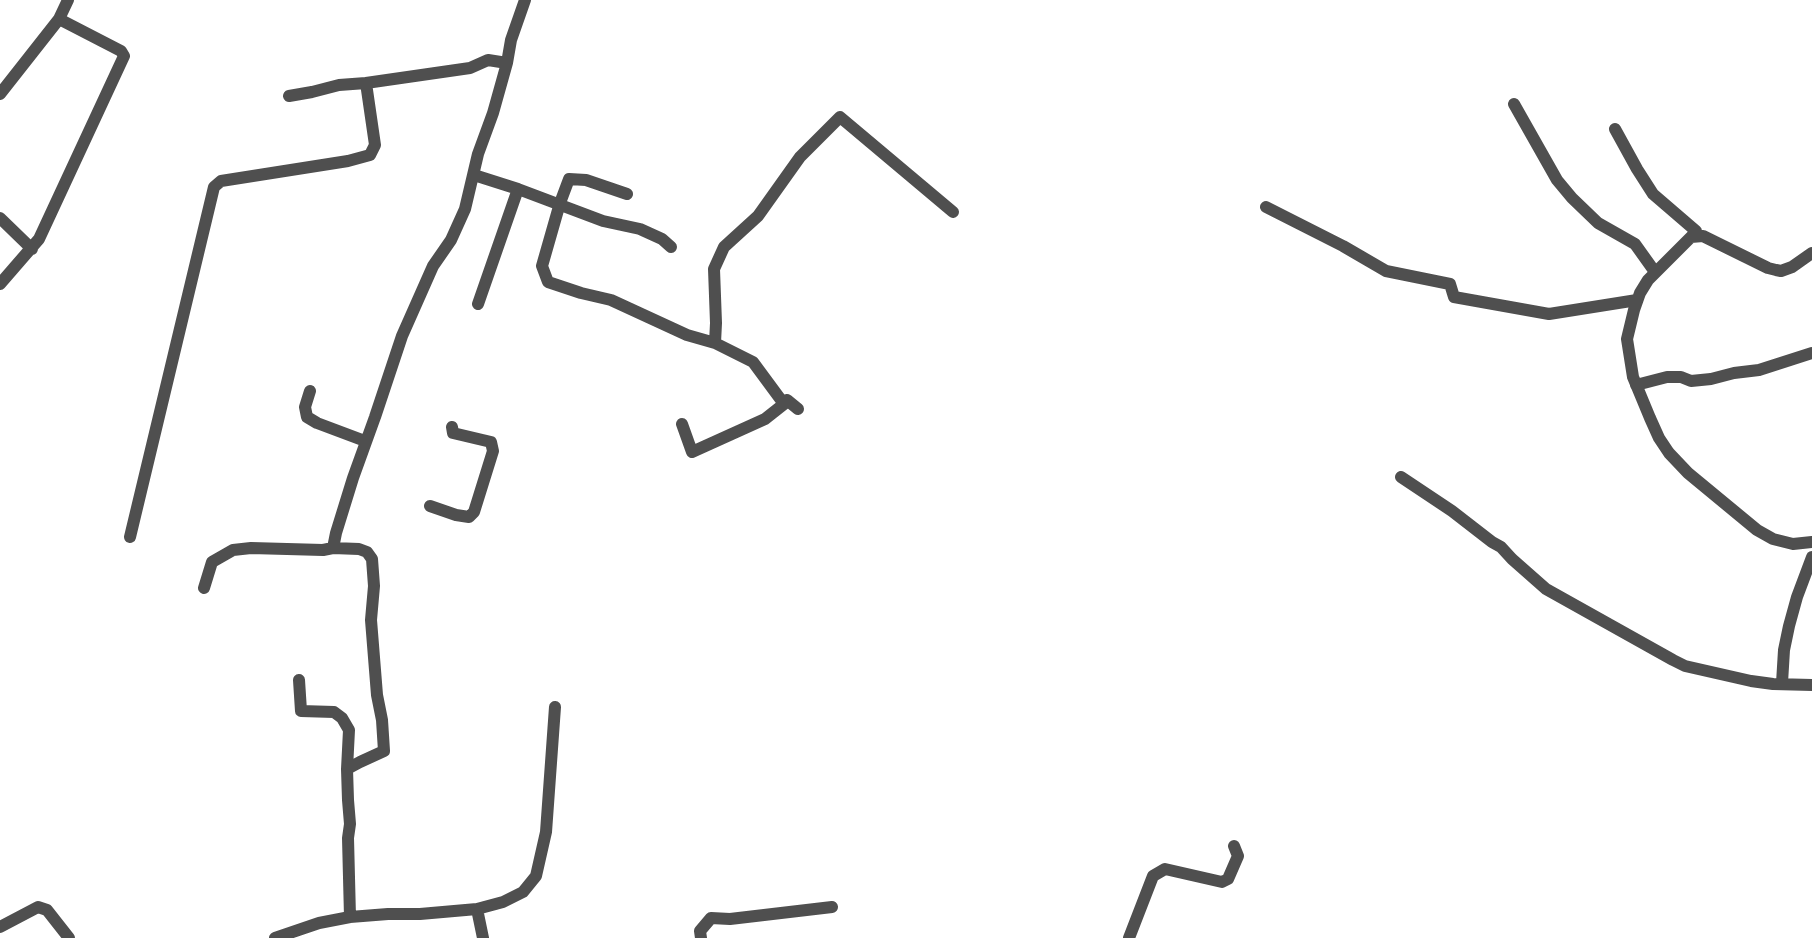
<!DOCTYPE html>
<html>
<head>
<meta charset="utf-8">
<style>
	body { margin:0 }
	canvas { display:block; background:#fff }
</style>
</head>
<body>
<canvas width="1812" height="938"></canvas>
<script>
const ctx = document.querySelector('canvas').getContext('2d');
ctx.lineJoin = 'round';
const toPath = rows => new Path2D(rows.map(r => 'M' + r).join(''));
function trace(path, color, width, dash) { ctx.strokeStyle = color; ctx.lineWidth = width; ctx.lineCap = dash ? 'butt' : 'round'; ctx.setLineDash(dash || []); ctx.stroke(path); }
const minor = toPath([
	[507,63,511,40,525,0],
	[0,94,59,19],
	[1514,104,1557,180,1572,198,1598,223,1635,244,1655,272],
	[1615,129,1637,169,1653,194,1696,231,1691,237],
	[474,175,518,189,603,221,640,229,662,239,671,247],
	[627,194,586,180,569,179,560,203,542,266,548,282,581,293,611,300,687,335,715,343,753,362,784,404,787,400,798,409],
	[1266,207,1343,246,1386,271,1450,284,1454,297,1549,314,1637,300],
	[0,218,32,249],
	[1812,253,1792,267,1781,271,1776,270,1768,268,1703,236,1691,237,1648,280,1640,293,1634,310,1627,339,1633,377,1650,418,1659,438,1669,453,1688,473,1757,530,1773,539,1793,544,1812,542],
	[0,284,39,239,124,56,121,51,59,19,68,0],
	[478,304,518,189],
	[715,343,716,323,714,269,724,247,758,216,800,157,840,117,953,212],
	[1636,385,1667,377,1681,377,1691,381,1711,379,1734,373,1759,370,1812,353],
	[310,391,305,407,307,417,317,423,365,441],
	[682,424,692,452,765,419,784,404],
	[1401,477,1452,511,1492,542,1501,547,1512,559,1546,589,1673,660,1685,666,1751,681,1773,684,1812,685],
	[430,506,456,515,469,517,474,512,493,451,491,442,453,433,452,427],
	[130,537,214,187,221,181,348,161,370,155,375,145,366,83,339,85,312,92,289,96],
	[204,588,212,562,233,550,251,548,323,550,333,548],
	[299,680,301,711,334,712,342,718,349,730,347,769],
	[1782,683,1784,650,1789,626,1797,597,1812,557],
	[477,909,503,902,523,892,536,876,546,832,555,707],
	[350,917,348,838,350,824,348,800,347,769,360,762,384,751,382,720,377,695,371,620,374,586,372,559,367,552,359,549,333,548,336,533,353,478,375,417,402,336,433,266,451,240,465,209,478,154,493,113,507,63,488,60,470,68,366,83],
	[0,927,38,907,47,910,69,938],
	[275,938,319,923,350,917,388,914,420,914,477,909,483,938],
	[701,938,700,931,711,918,730,919,832,907],
	[1129,938,1153,876,1165,869,1222,882,1228,879,1238,856,1234,846]
]);
trace(minor, '#4f4f4f', 12);
</script>
</body>
</html>
